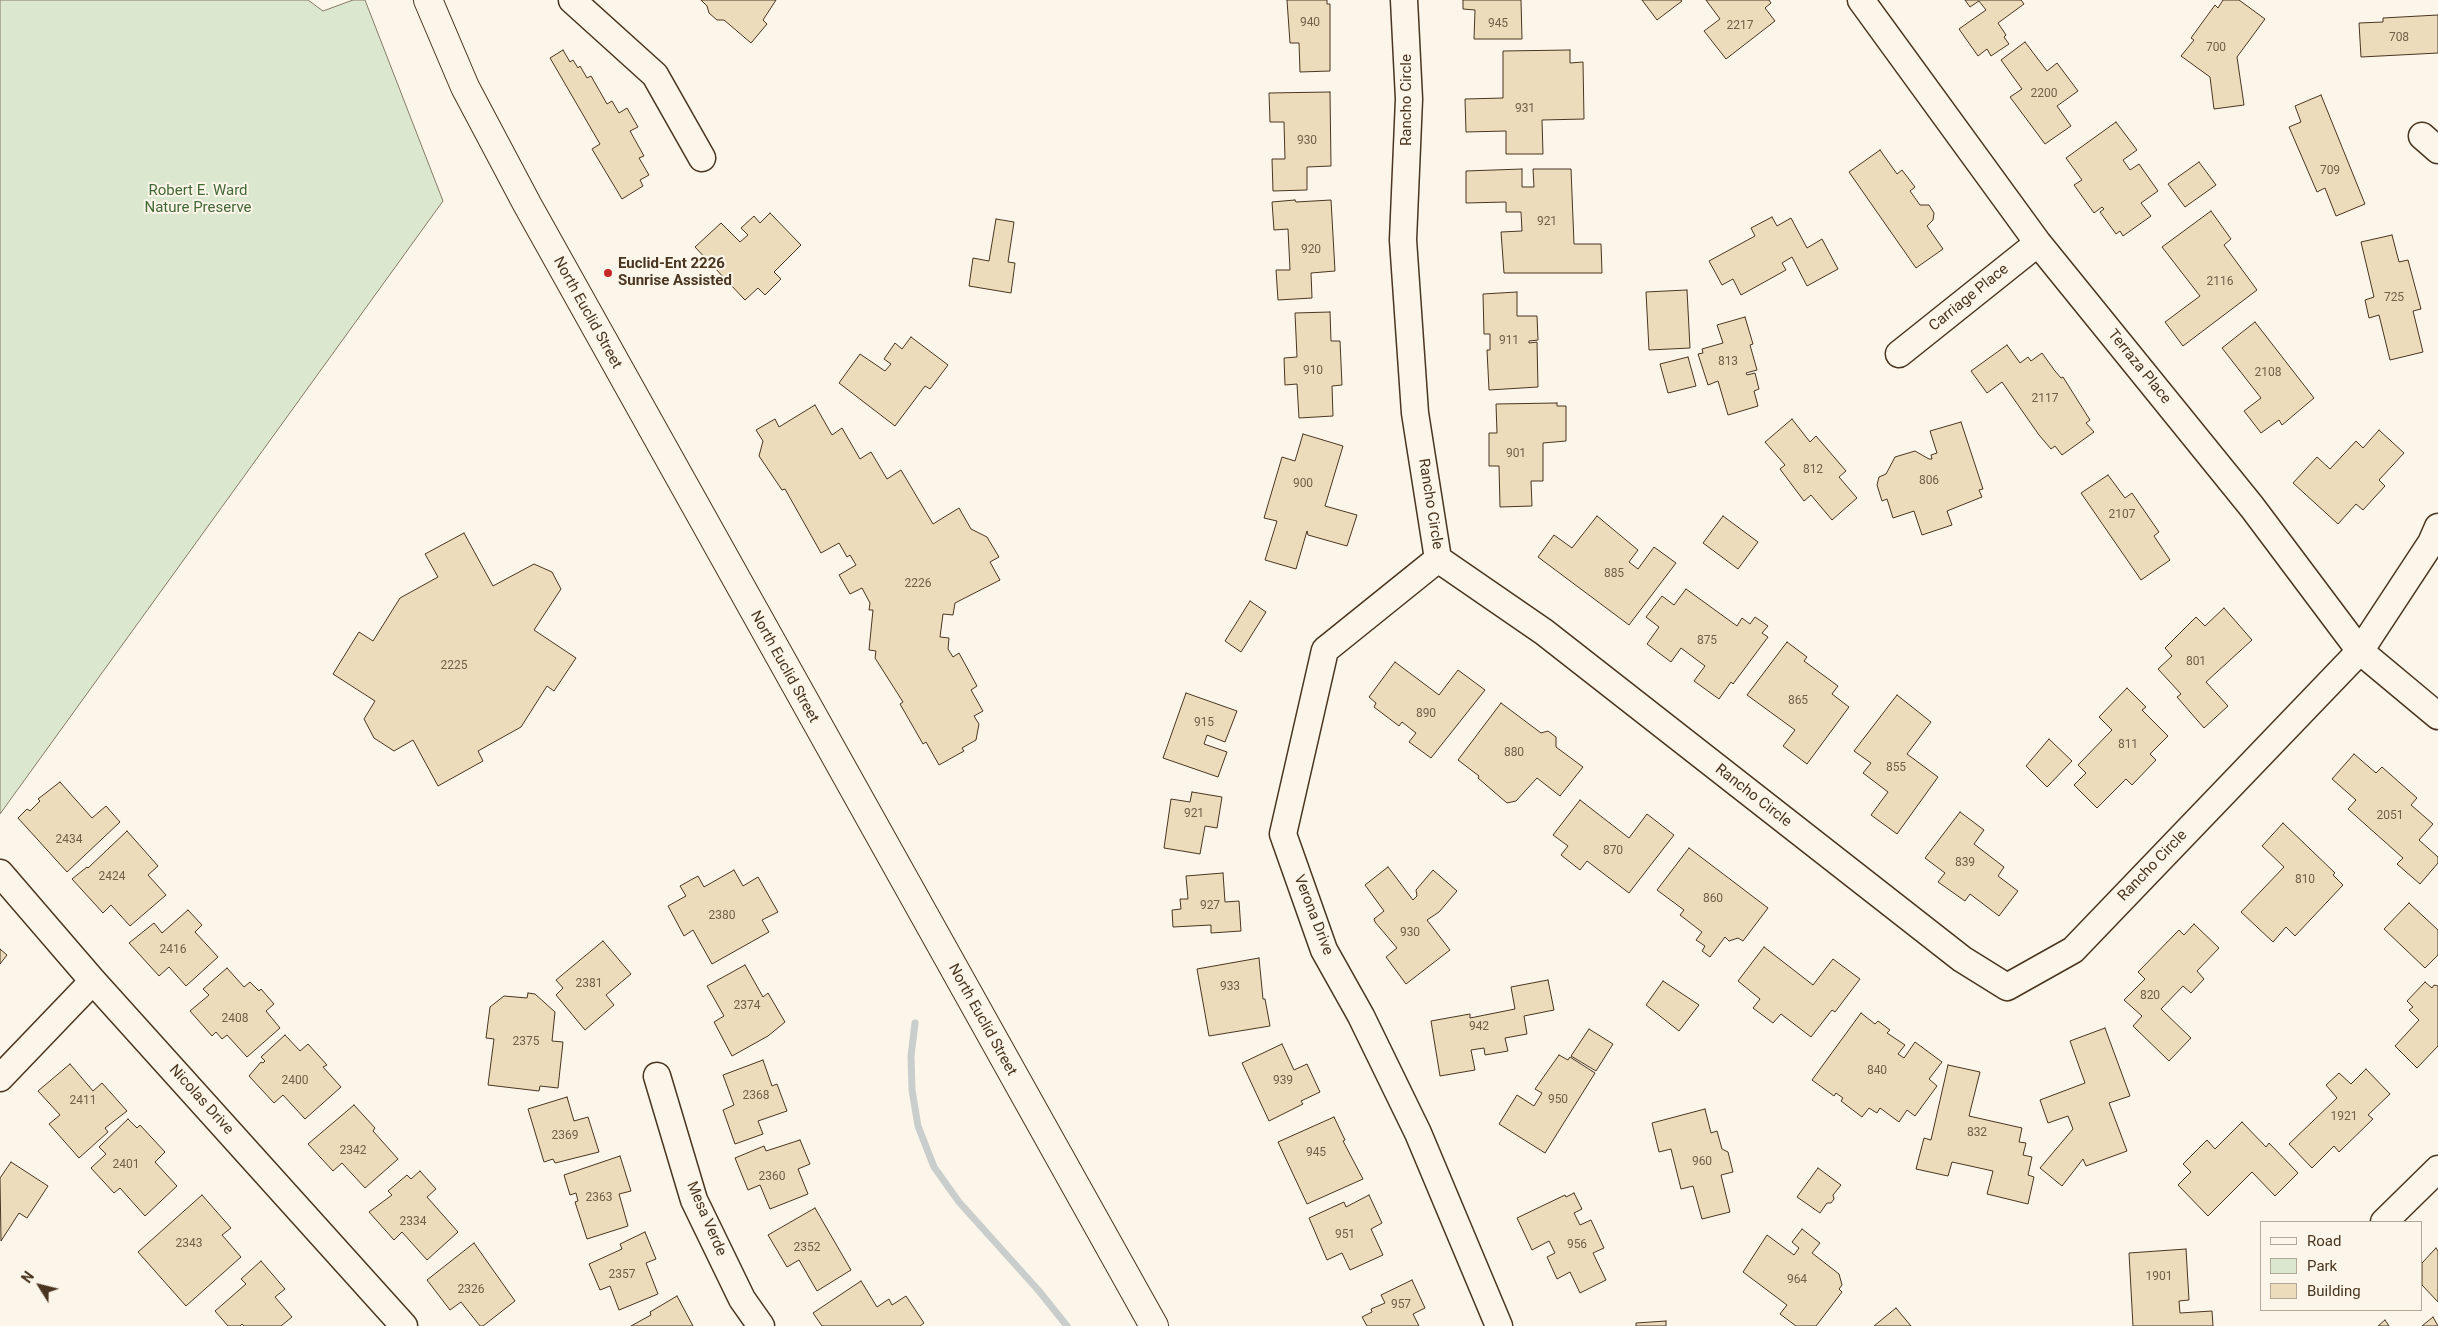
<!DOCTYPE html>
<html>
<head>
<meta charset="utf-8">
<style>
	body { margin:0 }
	#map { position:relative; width:2438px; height:1326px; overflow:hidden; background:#fbf6e9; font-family:Roboto,sans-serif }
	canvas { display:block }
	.legend { position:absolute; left:2260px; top:1221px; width:162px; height:90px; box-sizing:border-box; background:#fbf6e9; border:1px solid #b4a999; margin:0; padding:6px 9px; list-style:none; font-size:15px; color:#4a3520 }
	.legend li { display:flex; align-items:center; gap:10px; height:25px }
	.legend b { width:25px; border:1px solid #b4a999 }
	.north { position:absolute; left:15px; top:1261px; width:50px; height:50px; -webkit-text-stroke:4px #fbf6e9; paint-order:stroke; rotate:306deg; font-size:14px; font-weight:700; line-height:20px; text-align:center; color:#4a3520 }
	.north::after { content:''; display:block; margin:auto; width:18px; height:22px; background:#4a3520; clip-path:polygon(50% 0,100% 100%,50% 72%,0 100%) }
</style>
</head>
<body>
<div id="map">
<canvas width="2438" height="1326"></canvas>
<ul class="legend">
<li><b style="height:6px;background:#fbf6e9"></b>Road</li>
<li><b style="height:14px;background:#dce7d0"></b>Park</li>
<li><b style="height:14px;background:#ecdcbc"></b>Building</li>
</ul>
<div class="north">N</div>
</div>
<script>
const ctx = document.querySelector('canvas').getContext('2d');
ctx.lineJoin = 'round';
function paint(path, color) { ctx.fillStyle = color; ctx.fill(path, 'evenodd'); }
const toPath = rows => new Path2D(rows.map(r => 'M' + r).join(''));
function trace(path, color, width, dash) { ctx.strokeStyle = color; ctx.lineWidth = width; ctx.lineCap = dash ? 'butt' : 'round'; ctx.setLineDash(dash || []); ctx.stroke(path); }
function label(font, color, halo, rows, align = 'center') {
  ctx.font = font + ' Roboto,sans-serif'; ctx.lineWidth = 4; ctx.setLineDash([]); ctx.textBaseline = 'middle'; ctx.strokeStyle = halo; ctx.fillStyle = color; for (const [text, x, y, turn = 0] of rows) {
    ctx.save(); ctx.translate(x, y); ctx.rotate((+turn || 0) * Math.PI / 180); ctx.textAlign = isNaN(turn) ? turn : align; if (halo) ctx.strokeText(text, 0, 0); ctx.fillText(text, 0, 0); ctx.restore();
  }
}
const green = toPath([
	[0,0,308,0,323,11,353,0,365,0,443,201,0,814,0,0]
]);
const stream = toPath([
	[915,1023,911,1056,912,1090,918,1126,934,1167,959,1202,1039,1291,1067,1326]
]);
const building = toPath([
	[701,0,776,0,763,20,767,24,751,43,724,20,717,20,709,13,707,6,701,0],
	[1287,0,1327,0,1327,4,1330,4,1330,71,1300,72,1299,43,1290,43,1287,0],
	[1463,0,1521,0,1522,39,1474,39,1475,10,1463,9,1463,0],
	[1642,0,1681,0,1682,1,1657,20,1642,0],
	[1706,0,1769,0,1771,3,1765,8,1775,21,1726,59,1704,31,1720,19,1706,0],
	[1965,0,2021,0,2024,4,1998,23,2006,35,2004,37,2009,44,1991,56,1987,49,1978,56,1959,29,1986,10,1979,1,1970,7,1965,0],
	[2223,0,2239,0,2265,19,2237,57,2244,105,2214,109,2210,77,2181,56,2194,40,2191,38,2215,5,2218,8,2223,0],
	[2438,15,2438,53,2361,57,2359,23,2383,22,2383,18,2438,15],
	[2025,42,2047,71,2057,63,2078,91,2057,106,2071,126,2045,144,2010,97,2022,89,2001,60,2025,42],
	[563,50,570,62,573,60,578,68,580,66,587,78,591,76,607,104,612,101,619,113,627,108,638,127,630,131,644,156,639,158,649,175,640,180,643,186,622,199,592,149,600,144,550,58,563,50],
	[1570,50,1570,63,1583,62,1584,119,1542,120,1543,154,1506,154,1506,131,1466,132,1465,99,1503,98,1503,51,1570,50],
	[1330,92,1331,166,1307,167,1307,190,1273,191,1272,159,1285,159,1284,122,1270,122,1269,93,1330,92],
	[2321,95,2365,204,2336,216,2325,188,2317,192,2289,127,2301,122,2295,106,2321,95],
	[2116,122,2137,150,2123,160,2130,170,2139,164,2158,191,2141,203,2151,216,2123,236,2120,231,2116,234,2100,212,2104,209,2102,207,2094,213,2074,185,2082,180,2066,158,2116,122],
	[1880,150,1897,174,1902,170,1915,187,1910,191,1920,205,1929,205,1934,213,1933,220,1927,226,1943,249,1916,268,1849,172,1880,150],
	[2199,162,2216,185,2185,207,2168,184,2199,162],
	[1522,169,1522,187,1534,187,1533,169,1571,169,1574,244,1601,244,1602,273,1504,273,1501,232,1522,231,1521,212,1506,212,1506,202,1466,203,1466,171,1522,169],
	[1295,200,1296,202,1331,200,1335,271,1311,273,1312,298,1278,300,1276,270,1290,270,1288,229,1274,230,1272,202,1295,200],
	[2211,211,2231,239,2224,245,2257,290,2183,346,2165,322,2200,296,2162,247,2211,211],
	[770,213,801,245,774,272,781,279,765,295,758,288,745,300,695,247,721,223,740,242,748,235,741,228,754,216,760,223,770,213],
	[1772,217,1777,226,1791,218,1807,248,1822,239,1838,269,1807,286,1792,257,1782,263,1786,270,1741,295,1733,279,1722,285,1709,261,1755,236,1751,228,1772,217],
	[996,219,1014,222,1008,262,1015,263,1011,293,969,286,973,258,989,261,996,219],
	[2392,235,2399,262,2408,260,2421,309,2413,311,2423,352,2390,360,2379,315,2369,318,2365,300,2374,297,2361,242,2392,235],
	[1687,290,1690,348,1649,350,1646,292,1687,290],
	[1517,292,1517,316,1537,316,1538,340,1529,341,1529,343,1537,342,1538,387,1489,390,1487,350,1490,350,1490,334,1484,334,1483,294,1517,292],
	[1330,312,1331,341,1340,341,1342,385,1332,386,1333,416,1299,418,1297,384,1285,385,1284,358,1297,357,1295,313,1330,312],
	[1745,317,1753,344,1750,345,1757,370,1746,373,1747,375,1755,373,1759,389,1754,391,1758,406,1728,415,1718,381,1708,385,1698,354,1703,353,1702,349,1723,343,1717,325,1745,317],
	[2255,322,2314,398,2282,425,2279,420,2261,433,2244,411,2261,398,2222,348,2255,322],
	[911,337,948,365,930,389,925,386,895,426,839,383,860,354,885,371,891,364,884,359,895,343,902,349,911,337],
	[2007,345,2020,363,2028,357,2031,361,2042,353,2055,371,2061,378,2063,377,2090,420,2086,423,2094,432,2062,455,2055,446,2051,449,2039,435,2002,382,1987,393,1971,371,2007,345],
	[1688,357,1696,386,1668,393,1660,364,1688,357],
	[1557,403,1557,406,1566,406,1566,441,1543,443,1543,481,1531,481,1532,506,1500,507,1499,466,1489,466,1489,433,1497,433,1496,404,1557,403],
	[815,405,832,435,842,428,860,459,871,452,887,479,901,470,933,524,959,508,971,529,987,537,999,557,990,562,1000,580,955,603,953,615,943,614,940,637,949,638,948,649,953,657,959,653,977,686,971,690,983,711,974,716,979,724,976,740,962,748,964,751,939,765,926,742,923,744,900,704,903,702,875,658,876,651,869,650,873,610,869,610,870,603,862,588,850,594,839,575,856,565,850,555,847,557,839,543,821,553,785,489,782,490,759,456,763,441,756,430,775,419,779,427,815,405],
	[1792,419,1810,442,1816,436,1846,471,1839,477,1857,498,1832,520,1811,495,1804,501,1780,469,1785,465,1765,442,1792,419],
	[1961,422,1983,489,1979,490,1982,497,1947,511,1952,525,1922,535,1914,511,1893,518,1887,499,1882,501,1877,485,1879,477,1886,474,1895,457,1915,451,1929,459,1932,459,1931,455,1937,453,1930,431,1961,422],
	[2379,430,2404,453,2379,480,2385,486,2363,510,2356,504,2338,524,2293,483,2317,457,2330,469,2356,441,2363,448,2379,430],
	[1303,434,1343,446,1325,506,1357,515,1347,546,1308,535,1307,531,1296,569,1265,560,1277,521,1264,518,1282,457,1295,461,1303,434],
	[2108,475,2125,498,2132,493,2159,532,2154,536,2170,560,2141,580,2081,493,2108,475],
	[1597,516,1638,550,1629,562,1638,569,1654,547,1676,563,1629,625,1538,557,1554,535,1572,548,1597,516],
	[1723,516,1758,542,1738,569,1703,543,1723,516],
	[464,533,493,586,534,564,552,572,561,589,534,630,576,658,554,691,547,686,521,727,478,751,483,761,438,786,413,740,394,751,374,738,364,719,375,701,333,674,359,632,373,641,400,598,438,577,425,554,464,533],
	[1686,589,1737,626,1742,618,1750,624,1755,617,1768,626,1762,633,1768,637,1733,684,1731,682,1719,699,1694,681,1705,666,1681,648,1671,662,1647,644,1659,627,1646,617,1662,596,1674,605,1686,589],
	[1250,601,1266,612,1241,652,1225,641,1250,601],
	[2224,608,2252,640,2206,682,2228,706,2204,728,2177,697,2181,694,2158,669,2172,656,2165,648,2196,617,2205,626,2224,608],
	[1787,642,1807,657,1804,661,1838,686,1832,694,1849,707,1807,764,1783,746,1795,730,1747,695,1787,642],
	[1395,662,1439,695,1458,670,1485,690,1431,758,1409,742,1416,733,1402,722,1399,726,1374,707,1376,703,1369,697,1395,662],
	[2127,688,2146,707,2142,710,2168,736,2150,754,2156,760,2132,785,2126,779,2097,808,2074,785,2086,773,2078,765,2112,730,2099,717,2127,688],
	[1186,693,1237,711,1225,742,1207,735,1204,744,1227,752,1218,777,1163,758,1186,693],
	[1897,695,1931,722,1907,754,1938,777,1897,834,1871,815,1888,792,1863,773,1871,763,1854,751,1897,695],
	[1501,703,1541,733,1548,731,1556,737,1556,747,1583,767,1560,796,1537,778,1516,801,1507,803,1478,778,1479,776,1458,760,1501,703],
	[2049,739,2072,761,2047,787,2026,766,2049,739],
	[2354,754,2376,773,2382,767,2417,798,2411,805,2433,824,2419,840,2438,857,2438,863,2420,884,2397,864,2403,858,2348,809,2356,800,2332,779,2354,754],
	[60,782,92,818,106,806,120,822,67,872,18,818,27,809,30,811,40,801,38,799,60,782],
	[1192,792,1222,797,1217,828,1205,826,1200,854,1164,848,1171,799,1190,802,1192,792],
	[1580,800,1629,838,1647,814,1674,835,1629,893,1587,861,1580,870,1561,855,1568,846,1553,835,1580,800],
	[1960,812,1984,830,1974,844,2004,867,1998,876,2018,891,1999,916,1970,894,1965,901,1938,882,1945,873,1925,858,1960,812],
	[2283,823,2335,873,2333,875,2343,885,2295,936,2286,927,2273,942,2241,912,2284,867,2262,846,2283,823],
	[127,831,158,866,148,875,166,895,130,926,111,905,103,913,72,879,87,867,88,868,127,831],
	[1689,848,1768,908,1743,941,1738,938,1729,941,1725,937,1710,957,1702,951,1705,946,1696,940,1702,932,1680,915,1684,910,1657,890,1689,848],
	[1388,867,1413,900,1417,896,1416,890,1433,870,1457,891,1439,912,1427,920,1450,950,1406,984,1386,957,1397,948,1375,922,1374,919,1384,911,1365,885,1388,867],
	[734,870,743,886,758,877,778,912,762,920,769,932,712,964,693,930,684,936,668,906,686,896,680,886,698,876,704,887,734,870],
	[1223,873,1225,902,1239,901,1241,931,1211,933,1211,925,1173,927,1172,910,1181,909,1180,899,1188,899,1186,876,1223,873],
	[2409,903,2438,930,2438,955,2425,968,2384,929,2409,903],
	[188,910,202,925,195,932,218,957,186,986,169,967,159,976,129,943,154,923,162,933,188,910],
	[2194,924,2219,948,2197,971,2204,979,2191,993,2183,986,2161,1009,2191,1038,2169,1061,2133,1026,2142,1016,2124,1000,2145,979,2138,972,2179,930,2184,935,2194,924],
	[603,941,631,974,606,995,614,1005,585,1030,556,995,563,988,556,980,603,941],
	[1764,947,1813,985,1833,959,1860,979,1835,1012,1832,1010,1811,1037,1781,1014,1773,1023,1753,1008,1760,999,1738,981,1764,947],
	[0,949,7,955,0,964,0,949],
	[1259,958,1263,999,1265,999,1270,1026,1209,1036,1197,969,1259,958],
	[745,965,763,997,768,993,785,1022,768,1036,732,1056,714,1022,724,1016,707,986,745,965],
	[227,968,244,987,250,982,259,991,261,989,274,1004,266,1011,280,1028,247,1057,227,1035,222,1039,216,1032,212,1036,190,1011,209,995,203,989,227,968],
	[1548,980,1554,1010,1524,1016,1527,1034,1505,1038,1508,1051,1485,1055,1484,1048,1471,1050,1475,1070,1440,1076,1431,1021,1470,1014,1470,1018,1515,1009,1511,987,1548,980],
	[1663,981,1699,1005,1679,1031,1646,1005,1663,981],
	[2425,982,2432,988,2434,985,2438,986,2438,1046,2417,1068,2395,1046,2419,1020,2409,1010,2413,1007,2407,1001,2425,982],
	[528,993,535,994,555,1012,552,1041,563,1042,558,1088,540,1086,539,1091,488,1085,494,1039,486,1038,490,1007,504,996,527,998,528,993],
	[1861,1013,1875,1024,1878,1021,1890,1030,1887,1033,1905,1045,1898,1054,1904,1058,1915,1042,1942,1062,1929,1079,1937,1086,1915,1116,1907,1110,1899,1122,1880,1108,1877,1113,1869,1108,1862,1117,1841,1101,1843,1098,1836,1093,1834,1096,1812,1080,1861,1013],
	[2105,1028,2130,1096,2109,1103,2127,1151,2086,1166,2083,1159,2062,1186,2040,1168,2073,1129,2068,1116,2048,1123,2040,1100,2085,1083,2070,1041,2105,1028],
	[1589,1029,1613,1044,1596,1071,1571,1056,1589,1029],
	[285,1035,300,1051,308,1044,327,1065,323,1067,341,1087,305,1119,283,1095,274,1103,249,1076,261,1062,263,1063,265,1061,261,1057,285,1035],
	[1282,1044,1294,1070,1307,1064,1320,1092,1301,1101,1303,1104,1269,1121,1242,1063,1282,1044],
	[1559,1055,1568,1060,1570,1057,1595,1073,1545,1153,1499,1124,1517,1095,1534,1106,1542,1093,1535,1089,1559,1055],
	[763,1060,772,1086,777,1084,787,1111,758,1121,763,1134,735,1144,723,1110,734,1105,723,1075,763,1060],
	[70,1064,93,1091,102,1083,127,1111,105,1128,108,1132,79,1158,49,1124,60,1115,38,1091,70,1064],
	[1948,1065,1980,1072,1969,1116,2022,1128,2019,1142,2026,1143,2023,1155,2032,1157,2028,1175,2034,1177,2028,1204,1987,1194,1993,1171,1952,1162,1948,1176,1916,1169,1924,1138,1931,1140,1948,1065],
	[2366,1069,2390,1094,2368,1115,2373,1119,2339,1152,2334,1146,2312,1168,2289,1144,2337,1098,2326,1085,2339,1073,2351,1084,2366,1069],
	[567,1097,574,1121,588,1117,599,1152,555,1163,553,1159,544,1162,528,1109,567,1097],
	[354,1105,375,1128,373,1131,398,1159,365,1188,342,1163,333,1171,308,1144,354,1105],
	[1705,1109,1711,1133,1717,1131,1722,1149,1728,1152,1733,1172,1721,1175,1730,1212,1702,1219,1693,1186,1681,1189,1671,1149,1659,1152,1652,1123,1705,1109],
	[1334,1117,1345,1140,1343,1141,1363,1179,1307,1204,1278,1142,1334,1117],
	[128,1119,137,1128,140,1125,165,1152,155,1162,177,1186,145,1216,120,1188,114,1193,91,1168,106,1154,99,1147,128,1119],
	[2242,1122,2266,1147,2269,1143,2298,1173,2275,1196,2252,1172,2208,1216,2178,1185,2191,1172,2183,1164,2207,1140,2215,1149,2242,1122],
	[800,1140,810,1164,798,1169,808,1194,770,1209,760,1185,748,1190,735,1158,764,1146,766,1151,800,1140],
	[620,1156,631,1191,619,1194,628,1226,587,1239,575,1202,578,1201,576,1193,570,1195,564,1175,620,1156],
	[11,1162,48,1186,27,1218,19,1213,1,1241,0,1178,11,1162],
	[1818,1168,1841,1185,1833,1195,1834,1199,1831,1203,1827,1203,1820,1213,1797,1197,1818,1168],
	[420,1171,436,1189,427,1197,458,1232,427,1260,402,1232,394,1240,369,1212,392,1195,388,1191,407,1175,411,1179,420,1171],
	[1574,1193,1582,1209,1574,1213,1580,1225,1591,1220,1604,1248,1593,1253,1606,1280,1580,1293,1570,1272,1557,1279,1547,1257,1555,1253,1549,1241,1532,1250,1517,1218,1565,1195,1566,1197,1574,1193],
	[202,1195,231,1228,222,1235,241,1257,186,1306,138,1252,202,1195],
	[1369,1195,1382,1223,1371,1229,1383,1255,1350,1270,1342,1253,1327,1260,1309,1218,1344,1202,1346,1207,1369,1195],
	[815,1208,851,1270,817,1291,799,1260,787,1267,768,1235,815,1208],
	[1802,1229,1820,1243,1812,1253,1839,1274,1842,1285,1839,1289,1842,1292,1816,1326,1796,1326,1780,1314,1787,1305,1743,1272,1767,1235,1794,1255,1799,1248,1792,1242,1802,1229],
	[645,1232,656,1259,646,1263,658,1294,619,1310,610,1286,600,1290,589,1264,622,1249,620,1244,645,1232],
	[474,1243,515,1301,483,1326,480,1326,461,1302,450,1310,427,1280,474,1243],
	[2436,1248,2438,1251,2438,1302,2422,1285,2422,1263,2436,1248],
	[2186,1249,2189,1300,2179,1301,2180,1313,2212,1311,2213,1326,2133,1326,2129,1253,2186,1249],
	[261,1261,285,1289,275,1297,292,1317,281,1326,244,1326,242,1324,240,1326,228,1326,215,1311,246,1284,241,1279,261,1261],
	[1412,1280,1425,1308,1413,1314,1419,1326,1367,1326,1362,1317,1372,1312,1371,1309,1385,1303,1381,1295,1412,1280],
	[861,1281,877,1307,889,1299,892,1305,906,1296,924,1323,920,1326,822,1326,813,1313,861,1281],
	[677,1296,693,1326,631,1326,651,1315,650,1312,677,1296],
	[1896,1308,1911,1326,1874,1326,1896,1308],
	[2433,1317,2438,1326,2422,1326,2433,1317],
	[2385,1320,2389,1326,2378,1326,2385,1320],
	[1666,1321,1666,1326,1636,1326,1636,1323,1666,1321]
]);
const minor = toPath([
	[572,0,655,75,702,158],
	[1404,0,1409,99,1403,240,1415,413,1438,559,1544,632,1962,959,2007,987,2073,950,2360,651,2431,543,2438,527],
	[1861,0,2038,243,2252,507,2360,651,2438,716],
	[2422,136,2438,150],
	[1899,354,2038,243],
	[1438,559,1325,650,1283,834,1324,950,1361,1016,1418,1133,1499,1326],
	[0,873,93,981,404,1326],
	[657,1076,694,1200,742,1299,761,1326],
	[0,1078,93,981],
	[2384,1222,2438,1169]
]);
const major = toPath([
	[428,0,465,87,527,204,1154,1326]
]);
const markers = [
	[608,273,5,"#c62828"]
];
const numberNames = [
	["940",1310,23],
	["945",1498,24],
	["2217",1740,26],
	["708",2399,38],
	["700",2216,48],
	["2200",2044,94],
	["931",1525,109],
	["930",1307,141],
	["709",2330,171],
	["921",1547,222],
	["920",1311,250],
	["2116",2220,282],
	["725",2394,298],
	["911",1509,341],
	["813",1728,362],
	["910",1313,371],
	["2108",2268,373],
	["2117",2045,399],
	["901",1516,454],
	["812",1813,470],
	["806",1929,481],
	["900",1303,484],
	["2107",2122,515],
	["885",1614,574],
	["2226",918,584],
	["875",1707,641],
	["801",2196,662],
	["2225",454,666],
	["865",1798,701],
	["890",1426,714],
	["915",1204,723],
	["811",2128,745],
	["880",1514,753],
	["855",1896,768],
	["921",1194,814],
	["2051",2390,816],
	["2434",69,840],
	["870",1613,851],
	["839",1965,863],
	["2424",112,877],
	["810",2305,880],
	["860",1713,899],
	["927",1210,906],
	["2380",722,916],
	["930",1410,933],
	["2416",173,950],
	["2381",589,984],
	["933",1230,987],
	["820",2150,996],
	["2374",747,1006],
	["2408",235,1019],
	["942",1479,1027],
	["2375",526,1042],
	["840",1877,1071],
	["2400",295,1081],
	["939",1283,1081],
	["2368",756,1096],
	["950",1558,1100],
	["2411",83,1101],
	["1921",2344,1117],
	["832",1977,1133],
	["2369",565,1136],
	["2342",353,1151],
	["945",1316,1153],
	["960",1702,1162],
	["2401",126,1165],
	["2360",772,1177],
	["2363",599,1198],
	["2334",413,1222],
	["951",1345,1235],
	["2343",189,1244],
	["956",1577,1245],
	["2352",807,1248],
	["2357",622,1275],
	["1901",2159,1277],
	["964",1797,1280],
	["2326",471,1290],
	["957",1401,1305]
];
const streetNames = [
	["Rancho Circle",1407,100,-90],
	["Carriage Place",1969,298,-39],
	["North Euclid Street",587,313,61],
	["Terraza Place",2139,367,51],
	["Rancho Circle",1430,504,81],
	["North Euclid Street",784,667,61],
	["Rancho Circle",1753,796,38],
	["Rancho Circle",2153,866,-46],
	["Verona Drive",1313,915,69],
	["North Euclid Street",982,1020,61],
	["Nicolas Drive",201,1100,48],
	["Mesa Verde",706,1219,67]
];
const parkNames = [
	["Robert E. Ward",198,191],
	["Nature Preserve",198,208]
];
const poiNames = [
	["Euclid-Ent 2226",618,264],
	["Sunrise Assisted",618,281]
];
paint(green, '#dce7d0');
trace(green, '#887966', 1);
trace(stream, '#c9cecd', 7);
paint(building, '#ecdcbc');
trace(building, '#4a3520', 1);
trace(minor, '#4a3520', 29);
trace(major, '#4a3520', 30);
trace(minor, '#fbf6e9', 26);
trace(major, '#fbf6e9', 28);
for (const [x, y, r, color] of markers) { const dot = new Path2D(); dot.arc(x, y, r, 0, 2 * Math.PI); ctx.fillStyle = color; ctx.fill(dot); trace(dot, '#fbf6e9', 2); }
label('12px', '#725f47', null, numberNames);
label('15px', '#4a3520', '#fbf6e9', streetNames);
label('15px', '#436837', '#fbf6e9', parkNames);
label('bold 15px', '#4a3520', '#fbf6e9', poiNames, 'left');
</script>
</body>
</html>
